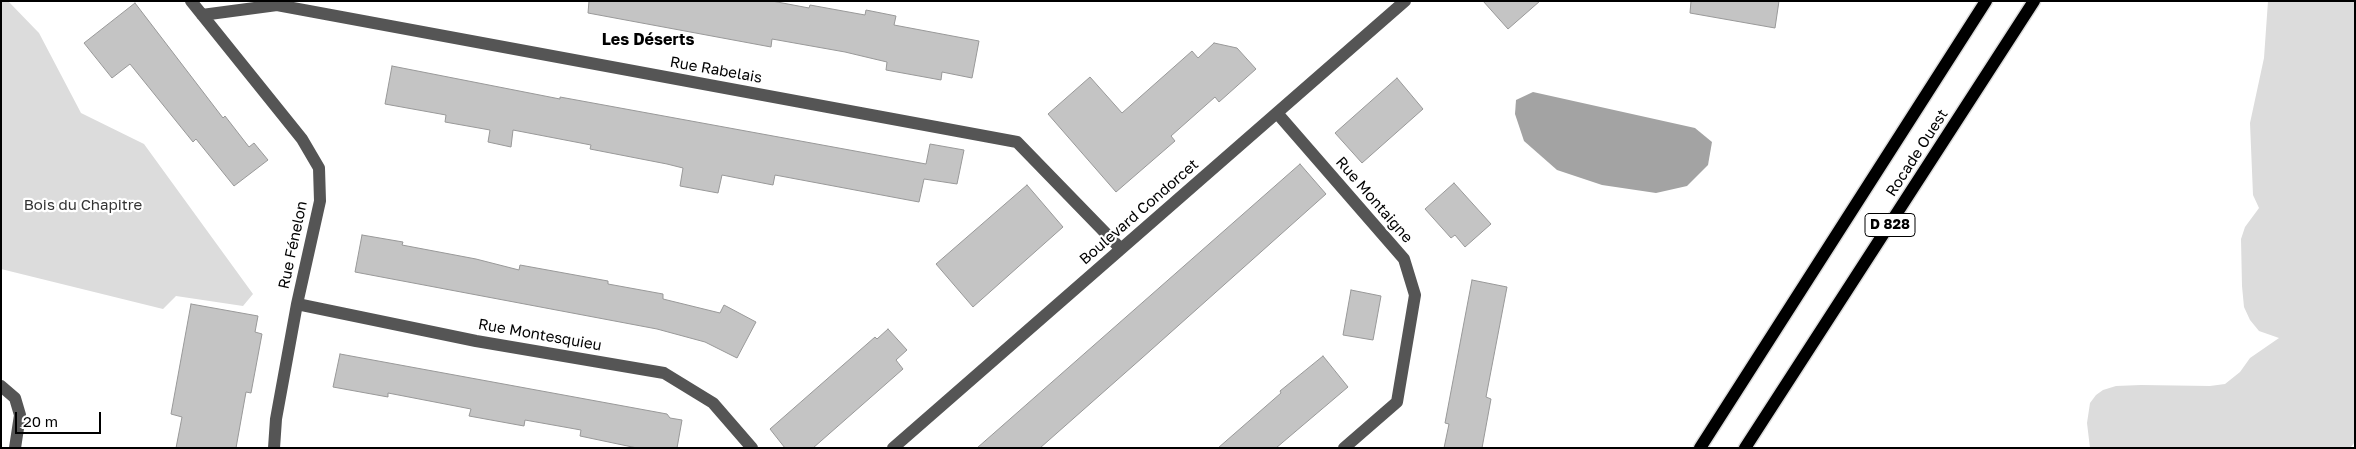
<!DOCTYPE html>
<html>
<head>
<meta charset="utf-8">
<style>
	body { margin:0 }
	#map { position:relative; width:2356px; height:449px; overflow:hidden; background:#fff; font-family:"Golos Text",sans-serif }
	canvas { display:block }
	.frame { position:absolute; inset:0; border:2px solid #000; pointer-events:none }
	.scale { position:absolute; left:15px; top:412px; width:86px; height:22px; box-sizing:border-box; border:2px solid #000; border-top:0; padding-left:6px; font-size:15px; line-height:18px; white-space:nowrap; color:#000; -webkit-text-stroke:4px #fff; paint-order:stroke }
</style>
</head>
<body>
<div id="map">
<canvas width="2356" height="449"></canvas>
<div class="frame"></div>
<div class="scale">20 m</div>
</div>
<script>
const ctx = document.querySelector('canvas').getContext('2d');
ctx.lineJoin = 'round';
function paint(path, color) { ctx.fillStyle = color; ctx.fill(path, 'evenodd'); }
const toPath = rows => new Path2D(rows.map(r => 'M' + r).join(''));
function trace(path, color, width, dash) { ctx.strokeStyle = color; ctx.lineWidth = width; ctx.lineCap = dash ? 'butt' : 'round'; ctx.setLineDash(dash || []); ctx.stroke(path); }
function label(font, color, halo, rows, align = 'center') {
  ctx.font = font + ' "Golos Text",sans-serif'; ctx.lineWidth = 4.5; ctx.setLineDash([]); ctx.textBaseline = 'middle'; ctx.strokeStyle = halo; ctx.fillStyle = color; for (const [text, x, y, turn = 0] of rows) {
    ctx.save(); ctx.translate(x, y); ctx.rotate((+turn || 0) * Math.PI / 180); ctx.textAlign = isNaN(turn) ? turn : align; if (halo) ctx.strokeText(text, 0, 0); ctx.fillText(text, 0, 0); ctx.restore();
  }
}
const green = toPath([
	[1,1,8,1,39,33,81,113,144,144,253,294,243,306,176,296,163,309,1,269],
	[2268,1,2355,1,2355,442,2350,448,2090,448,2087,423,2090,403,2096,395,2103,390,2116,386,2141,385,2210,386,2225,384,2240,372,2250,358,2279,338,2259,331,2250,320,2244,307,2242,286,2241,239,2245,227,2259,208,2253,195,2250,123,2264,58]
]);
const water = toPath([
	[1533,92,1695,128,1712,142,1708,165,1687,186,1656,193,1602,185,1557,170,1524,141,1515,114,1516,100]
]);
const building = toPath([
	[589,1,772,1,809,8,810,5,865,15,866,10,896,16,894,25,979,41,972,78,942,72,941,80,886,70,887,62,845,52,772,39,771,47,588,13,589,1],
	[1483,1,1540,1,1508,29,1483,1],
	[1691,1,1779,1,1775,28,1690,13,1691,1],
	[135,3,223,118,225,116,249,147,254,143,268,160,234,186,196,139,193,142,130,64,112,78,84,43,135,3],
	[1214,43,1237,48,1256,69,1219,102,1215,97,1171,136,1175,141,1116,192,1048,114,1090,77,1122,113,1192,51,1198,58,1214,43],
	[392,66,560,99,560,97,926,164,930,144,964,150,957,184,924,179,919,202,775,175,773,185,722,175,718,193,680,186,683,168,667,164,590,149,591,145,513,130,511,147,488,142,490,130,445,122,446,115,385,104,392,66],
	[1397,78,1423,109,1362,163,1335,133,1397,78],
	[1300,164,1326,194,1142,358,1040,448,977,448,1300,164],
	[1454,183,1491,224,1465,247,1455,235,1451,238,1425,209,1454,183],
	[1027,185,1063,227,973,307,936,264,1027,185],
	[362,235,403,242,402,245,476,259,519,270,520,265,608,281,608,284,663,294,663,299,720,313,724,305,756,322,737,358,705,342,657,329,355,272,362,235],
	[1472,280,1507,287,1486,397,1491,399,1482,448,1444,448,1449,424,1445,423,1472,280],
	[1351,290,1381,296,1373,340,1343,335,1351,290],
	[191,304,258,316,255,332,262,334,251,393,246,392,236,448,176,448,182,417,171,414,191,304],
	[888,329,907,350,896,360,903,369,813,448,785,448,770,429,875,337,877,339,888,329],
	[340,354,667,414,670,418,682,420,677,448,637,448,580,436,581,430,525,420,524,426,469,416,471,409,388,393,388,397,333,387,340,354],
	[1323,356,1348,387,1276,448,1218,448,1281,393,1280,391,1323,356]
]);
const minor = toPath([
	[191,1,302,139,319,168,320,201,297,304,276,419,274,448],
	[202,15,277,5,1017,142,1121,249],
	[1277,113,1404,259,1415,295,1397,402,1344,448],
	[297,304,476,341,664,373,713,403,752,448],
	[1,386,15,398,20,415,15,448],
	[893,448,1405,1]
]);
const major = toPath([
	[1700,448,1986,1],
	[1745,448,2034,1]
]);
const shields = [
	[1890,225,50]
];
const shieldNames = [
	["D 828",1890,225]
];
const streetNames = [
	["Rue Rabelais",716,70,10],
	["Rocade Ouest",1917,153,-57],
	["Rue Montaigne",1374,200,49],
	["Boulevard Condorcet",1139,212,-41],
	["Rue Fénelon",293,245,-78],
	["Rue Montesquieu",540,335,10]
];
const parkNames = [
	["Bois du Chapitre",83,205]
];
const neighbourhoodNames = [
	["Les Déserts",648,40]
];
paint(green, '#dcdcdc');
paint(water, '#a3a3a3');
paint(building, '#c4c4c4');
trace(building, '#999', 1);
trace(major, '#dbdbdb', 15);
trace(minor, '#555', 12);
trace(major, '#000', 12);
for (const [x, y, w] of shields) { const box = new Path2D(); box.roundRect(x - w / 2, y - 11.5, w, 23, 4); ctx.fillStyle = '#fff'; ctx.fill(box); trace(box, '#000', 1); }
label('bold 14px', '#000', null, shieldNames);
label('15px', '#000', '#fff', streetNames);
label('15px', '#333', '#fff', parkNames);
label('bold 16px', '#000', '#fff', neighbourhoodNames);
</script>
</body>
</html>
